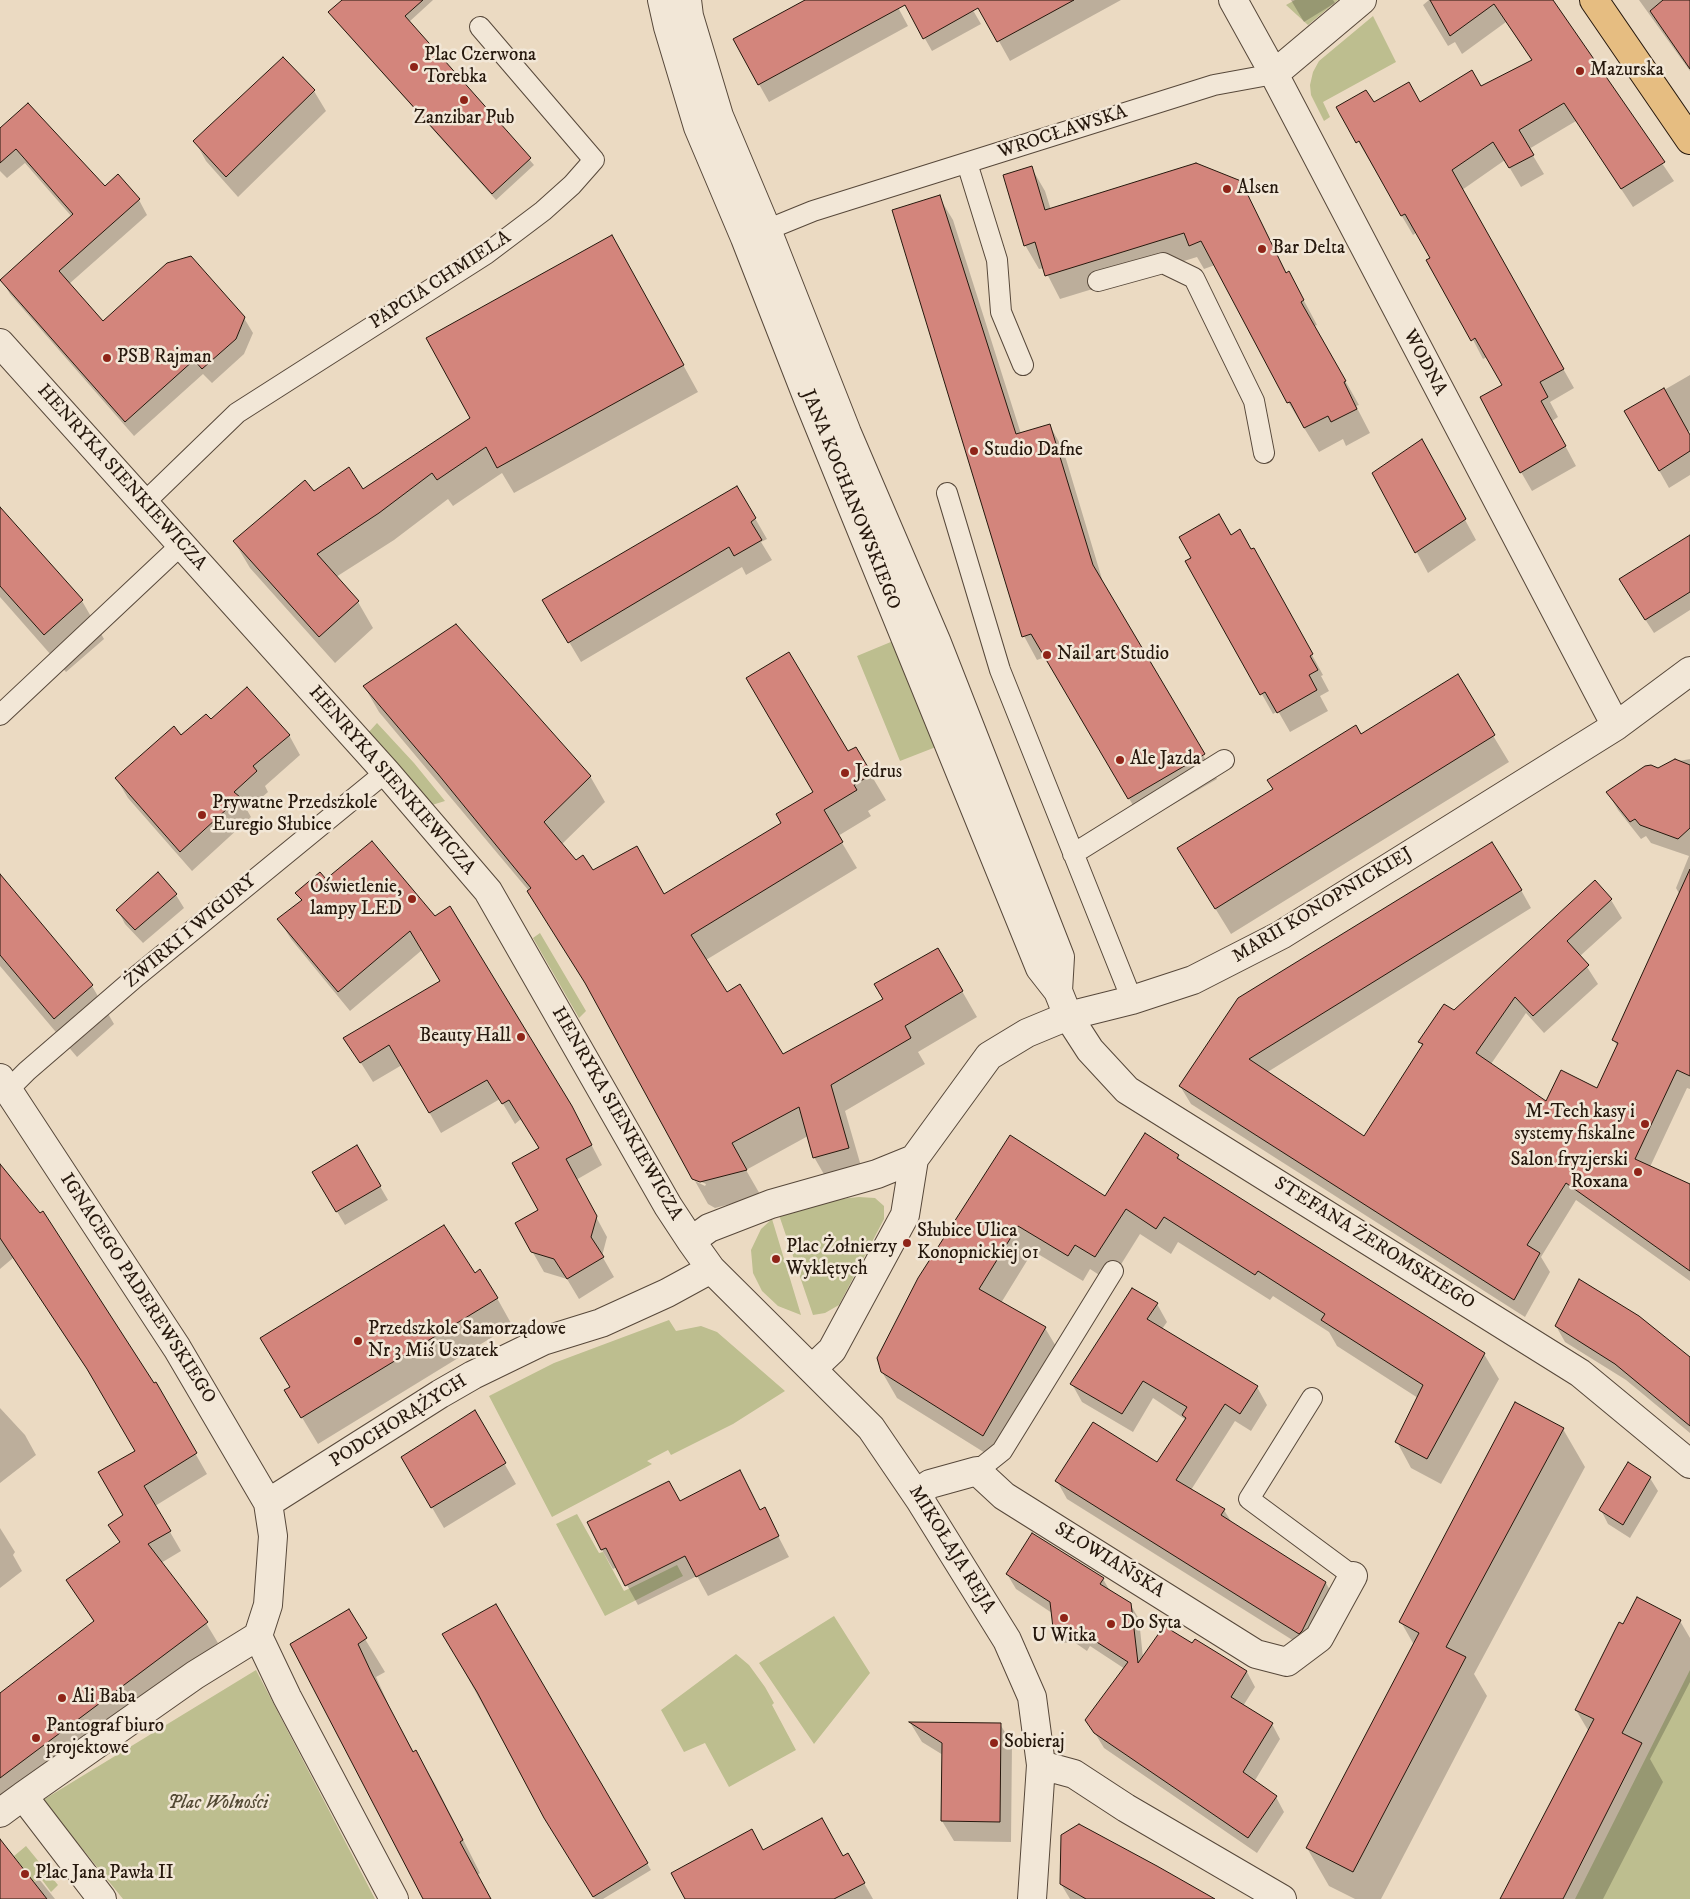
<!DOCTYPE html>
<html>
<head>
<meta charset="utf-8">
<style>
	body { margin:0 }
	canvas { display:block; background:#ebdac2 }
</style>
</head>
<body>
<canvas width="1690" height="1899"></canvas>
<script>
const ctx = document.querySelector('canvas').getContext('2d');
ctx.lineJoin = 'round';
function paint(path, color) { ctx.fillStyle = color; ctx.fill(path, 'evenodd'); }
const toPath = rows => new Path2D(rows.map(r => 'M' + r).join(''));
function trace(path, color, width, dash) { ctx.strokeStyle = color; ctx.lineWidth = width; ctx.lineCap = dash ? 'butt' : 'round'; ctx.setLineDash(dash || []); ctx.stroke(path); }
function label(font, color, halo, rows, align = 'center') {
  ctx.font = font + ' "IM FELL DW Pica",serif'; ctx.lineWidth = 5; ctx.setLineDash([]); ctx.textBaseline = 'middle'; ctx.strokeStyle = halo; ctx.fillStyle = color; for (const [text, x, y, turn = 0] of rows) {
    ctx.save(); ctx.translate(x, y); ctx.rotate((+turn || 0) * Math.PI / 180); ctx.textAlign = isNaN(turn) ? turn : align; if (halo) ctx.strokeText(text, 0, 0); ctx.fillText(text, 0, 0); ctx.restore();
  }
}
const green = toPath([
	[1295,0,1338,0,1308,25,1286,5],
	[1373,16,1396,62,1323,102,1330,117,1324,121,1311,95,1310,85,1313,72,1319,61],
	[898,639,941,745,900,761,857,656],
	[377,723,414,763,445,801,432,805,367,734],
	[540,933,586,1011,579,1018,533,938],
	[859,1197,875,1198,884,1206,884,1219,839,1305,825,1313,813,1315,779,1215,822,1201],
	[772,1219,801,1315,778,1306,762,1291,753,1273,751,1250,761,1229],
	[669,1320,676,1331,701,1326,717,1332,785,1391,733,1424,671,1455,668,1450,647,1461,652,1464,552,1517,489,1396,554,1363],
	[577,1514,599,1553,603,1552,624,1591,677,1565,683,1576,605,1616,556,1524],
	[834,1616,870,1673,814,1744,759,1663],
	[736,1654,749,1665,765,1687,774,1703,772,1705,796,1750,729,1787,705,1743,684,1752,661,1710],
	[256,1670,375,1899,123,1899,43,1800],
	[1690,1670,1690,1899,1575,1899],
	[26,1846,58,1885,51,1892,40,1877,34,1882,14,1856]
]);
const shadow = toPath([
	[344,0,433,0,409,22,534,165,496,200,333,18,330,12],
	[807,0,894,0,908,26,769,102,734,40],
	[903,0,967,0,981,24,932,51],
	[976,0,1121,0,1010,61],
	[1291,0,1333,0,1335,3,1304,22],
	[1429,0,1552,0,1674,181,1633,207,1576,121,1529,149,1544,174,1521,187,1505,160,1462,190,1574,388,1550,402,1558,417,1552,421,1576,466,1532,491,1521,472,1503,386,1487,357,1483,359,1417,232,1413,235,1338,107,1420,103,1481,88,1532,61,1506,22,1462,54,1455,42,1448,46,1423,5],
	[1639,0,1690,0,1690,71],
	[283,59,314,91,326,111,238,197,206,161,195,141],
	[0,130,104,188,118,176,139,200,147,215,69,284,103,322,244,318,253,333,244,354,212,383,203,374,134,436,10,294,2,280,72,217,25,163,7,178,0,171],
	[1031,167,1045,191,1051,210,1241,182,1287,274,1302,297,1317,325,1314,326,1359,405,1356,406,1370,433,1346,446,1343,439,1319,452,1288,402,1215,265,1204,269,1197,257,1060,299,1044,268,1039,269,1025,245],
	[939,197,953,220,1021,434,1050,426,1063,449,1105,589,1217,779,1143,822,1045,657,1037,660,1024,636],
	[627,263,698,392,514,493,502,473,453,506,448,499,394,540,336,577,358,602,373,628,335,663,250,568,234,541,314,492,362,490,472,419],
	[1690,375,1690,431,1687,432,1690,437,1690,475,1669,488,1626,412],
	[1433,461,1476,540,1428,573,1374,473],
	[737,487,767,539,761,542,772,560,746,575,742,567,581,662,544,600],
	[0,509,82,601,104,639,66,672,0,597],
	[1230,536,1251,551,1265,569,1323,675,1321,676,1329,691,1320,696,1328,711,1290,732,1278,711,1273,714,1187,561],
	[1690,536,1690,610,1654,633,1628,593],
	[1457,676,1509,762,1231,934,1194,874,1361,736],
	[364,686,590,776,605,802,561,845,576,862,593,872,664,896,783,823,815,793,848,753,855,748,886,800,868,811,871,816,838,836,857,868,706,960,727,994,783,1056,962,991,977,1017,918,1052,925,1064,845,1111,863,1173,829,1183,814,1157,808,1136,746,1170,761,1196,715,1208,708,1204,695,1181,705,1186,706,1184,693,1178,595,999,529,891,379,712],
	[211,721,289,735,300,755,265,786,268,792,247,810,251,817,192,871,128,798,116,778,181,736],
	[1690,759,1690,1089,1687,1088,1650,1167,1690,1186,1690,1281,1576,1200,1541,1257,1550,1272,1525,1317,1191,1104,1180,1086,1521,890,1531,908,1266,1073,1365,1138,1423,1047,1420,1042,1594,882,1611,900,1622,918,1580,956,1598,984,1544,1033,1526,1013,1491,1064,1546,1103,1597,1089,1618,1047,1613,1039,1680,895,1676,888,1689,856,1651,843,1646,836,1641,839,1618,810,1608,793,1673,762],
	[372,843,571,1106,602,1165,576,1180,607,1237,602,1256,614,1277,579,1299,567,1279,544,1272,532,1251,539,1211,540,1149,521,1119,515,1124,500,1099,441,1133,402,1065,373,1082,345,1038,441,982,422,950,350,1011,291,939,279,920,302,901,297,893,326,881],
	[0,875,92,986,114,1024,77,1057,0,966],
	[176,895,184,908,143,943,125,924,118,910],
	[1010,1136,1106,1197,1178,1156,1182,1162,1484,1354,1499,1379,1441,1484,1411,1468,1397,1442,1418,1398,1337,1346,1329,1332,1273,1296,1270,1300,1178,1242,1171,1254,1140,1234,1110,1282,1090,1269,1083,1281,1033,1251,1001,1303,1045,1328,1060,1353,998,1461,897,1398,882,1372],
	[357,1147,388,1200,345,1225,314,1173],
	[0,1180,154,1384,155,1383,207,1474,155,1506,181,1551,161,1563,206,1623,218,1643,0,1808,0,1694,94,1622,67,1580,120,1543,110,1525,124,1516,137,1451,101,1389,13,1258,0,1269],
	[474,1274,497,1298,512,1325,318,1444,286,1391],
	[1157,1304,1167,1322,1162,1329,1257,1387,1267,1405,1251,1431,1235,1421,1191,1490,1224,1510,1232,1523,1326,1583,1336,1601,1310,1651,1067,1499,1057,1481,1157,1464,1186,1420,1153,1398,1133,1432,1082,1402,1072,1384],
	[1556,1326,1690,1359,1690,1433,1626,1380,1565,1342],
	[0,1408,25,1435,36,1455,0,1483],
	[475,1412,516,1484,444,1528,403,1458],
	[1563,1429,1585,1467,1474,1674,1487,1696,1381,1899,1355,1899,1329,1886,1307,1848,1414,1645,1401,1622],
	[740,1472,760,1511,764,1509,789,1557,708,1596,697,1576,638,1605,617,1567,613,1569,602,1550,680,1502],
	[1650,1478,1658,1491,1630,1538,1608,1524,1601,1510],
	[0,1528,15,1552,13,1555,22,1571,0,1588],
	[1007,1574,1103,1579,1110,1591,1130,1604,1139,1619,1143,1658,1193,1645,1195,1641,1247,1672,1255,1687,1243,1706,1272,1724,1280,1739,1254,1782,1276,1797,1284,1812,1257,1853,1104,1748,1087,1720,1125,1669,1090,1646,1087,1651,1074,1642,1063,1643,1054,1628,1052,1613,1016,1589],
	[495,1606,651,1870,603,1899,595,1899,545,1817,444,1635],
	[348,1611,385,1672,376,1677,390,1708,414,1753,416,1752,435,1784,480,1873,477,1875,491,1899,424,1899],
	[1680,1621,1690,1638,1690,1682,1650,1759,1663,1782,1603,1899,1502,1899,1589,1732,1576,1710,1624,1626],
	[911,1724,1000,1724,1012,1744,1011,1842,954,1841,942,1821,943,1755,922,1742],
	[763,1851,843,1858,848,1855,873,1899,687,1899],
	[0,1868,33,1883,39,1879,55,1899,0,1899],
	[1061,1884,1212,1899,1070,1899]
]);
const building = toPath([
	[342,0,423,0,405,16,531,158,492,194,328,12,342,0],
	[805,0,1074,0,997,42,978,8,923,39,905,5,758,85,733,39,805,0],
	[1430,0,1553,0,1665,162,1621,189,1564,103,1519,130,1534,155,1509,168,1493,142,1452,170,1564,369,1540,382,1548,397,1541,401,1566,446,1520,473,1480,397,1502,385,1475,338,1471,341,1426,260,1430,258,1405,214,1401,216,1359,141,1356,143,1336,107,1366,90,1374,102,1409,82,1420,102,1472,70,1481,86,1532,60,1494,4,1450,36,1430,0],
	[1663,0,1690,0,1690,69,1650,11,1663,0],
	[283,57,315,90,226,177,193,141,283,57],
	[28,103,105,186,118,174,140,199,59,271,103,321,167,263,191,256,245,317,236,339,202,369,194,360,125,422,0,280,73,214,16,149,0,163,0,128,28,103],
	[1196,163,1241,181,1286,273,1289,271,1304,300,1301,302,1346,381,1344,382,1357,409,1331,422,1328,416,1304,428,1290,402,1287,403,1201,241,1189,246,1184,233,1045,276,1035,242,1024,246,1003,175,1032,166,1045,210,1196,163],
	[940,195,1016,434,1050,424,1093,565,1205,754,1128,799,1031,634,1022,637,892,210,940,195],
	[612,235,684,365,497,468,486,447,437,480,432,473,379,513,317,554,359,601,319,637,233,541,305,480,314,491,349,467,363,489,470,418,426,338,612,235],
	[1664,388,1690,435,1690,451,1659,471,1624,411,1664,388],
	[1422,439,1466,519,1415,553,1372,473,1422,439],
	[737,486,756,518,751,522,762,540,734,556,729,547,568,643,542,600,737,486],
	[0,507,83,600,44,635,0,586,0,507],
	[1219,514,1231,535,1240,529,1251,549,1254,548,1313,654,1310,656,1318,670,1309,675,1317,690,1277,713,1265,692,1260,695,1185,561,1191,558,1179,537,1219,514],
	[1690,535,1690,592,1645,620,1619,579,1690,535],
	[456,624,591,776,544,822,576,860,583,855,593,870,637,846,664,894,781,823,776,814,813,792,746,678,789,652,848,751,856,747,872,774,854,785,857,790,824,810,843,842,691,935,727,992,740,984,783,1054,883,999,874,984,938,948,963,991,905,1026,911,1038,831,1085,849,1148,813,1158,799,1107,732,1143,747,1170,700,1182,692,1179,585,983,527,891,531,888,438,774,363,686,456,624],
	[1458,674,1495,735,1215,909,1177,848,1273,789,1267,780,1356,725,1361,734,1458,674],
	[247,687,290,735,253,766,257,771,234,792,240,797,180,852,115,778,174,726,181,735,206,714,211,719,247,687],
	[1675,759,1690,765,1690,828,1678,839,1640,825,1635,819,1630,822,1606,792,1645,766,1651,765,1658,768,1675,759],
	[372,841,435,916,450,906,572,1106,592,1145,566,1159,597,1216,591,1237,604,1257,567,1279,554,1259,531,1252,515,1223,538,1210,512,1163,539,1148,509,1100,502,1104,487,1080,429,1113,389,1045,360,1063,343,1038,440,981,410,931,338,992,277,919,302,900,295,893,320,872,326,879,372,841],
	[1492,842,1522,890,1249,1059,1364,1136,1423,1044,1418,1042,1444,1004,1454,1010,1595,880,1612,899,1567,941,1589,965,1533,1016,1515,997,1476,1053,1546,1101,1561,1070,1597,1088,1618,1043,1612,1040,1690,869,1690,1076,1677,1070,1635,1159,1690,1184,1690,1271,1566,1183,1527,1245,1540,1253,1514,1300,1179,1086,1238,998,1492,842],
	[158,872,177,894,135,930,116,910,158,872],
	[0,874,93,985,54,1019,0,955,0,874],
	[1145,1133,1179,1155,1177,1158,1485,1353,1427,1459,1395,1442,1423,1385,1321,1320,1325,1314,1258,1271,1255,1275,1164,1217,1156,1229,1126,1209,1095,1257,1075,1245,1068,1256,1018,1226,979,1289,1046,1327,983,1436,881,1372,877,1358,918,1278,1010,1135,1105,1196,1145,1133],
	[357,1145,381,1186,336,1212,312,1172,357,1145],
	[0,1164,40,1213,43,1211,154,1383,156,1382,197,1453,144,1486,171,1531,148,1544,208,1622,0,1778,0,1693,94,1621,66,1580,120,1542,108,1525,123,1515,98,1472,135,1451,87,1369,0,1238,0,1164],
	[444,1225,475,1273,480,1269,498,1298,301,1418,284,1390,290,1387,260,1338,444,1225],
	[1579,1279,1639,1316,1690,1357,1690,1426,1615,1364,1555,1326,1579,1279],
	[1132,1288,1158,1303,1147,1319,1258,1386,1240,1414,1225,1404,1176,1480,1225,1509,1221,1515,1326,1582,1302,1631,1299,1634,1055,1481,1093,1422,1157,1462,1186,1418,1182,1415,1187,1407,1143,1381,1122,1414,1070,1384,1132,1288],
	[1515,1402,1564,1428,1446,1647,1466,1657,1353,1872,1306,1848,1419,1633,1399,1622,1515,1402],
	[475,1410,506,1463,431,1508,401,1457,475,1410],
	[1628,1462,1651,1477,1623,1525,1599,1510,1628,1462],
	[740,1470,760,1510,765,1507,779,1536,696,1577,685,1556,625,1586,606,1548,601,1550,587,1522,669,1481,680,1501,740,1470],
	[1032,1533,1104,1578,1100,1584,1131,1603,1138,1663,1164,1626,1192,1643,1195,1639,1247,1671,1231,1697,1273,1723,1243,1772,1277,1796,1248,1838,1094,1733,1085,1720,1128,1662,1081,1632,1078,1637,1064,1627,1053,1628,1050,1602,1006,1574,1032,1533],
	[1637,1597,1681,1620,1622,1733,1642,1743,1563,1899,1500,1899,1594,1719,1575,1710,1619,1622,1623,1624,1637,1597],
	[496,1604,648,1863,593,1897,544,1818,477,1692,442,1634,496,1604],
	[349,1609,367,1638,358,1644,372,1674,413,1752,416,1750,463,1840,460,1842,491,1899,423,1899,290,1644,349,1609],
	[909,1722,1001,1723,1000,1822,941,1821,942,1743,909,1722],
	[822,1818,843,1856,848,1853,865,1883,834,1899,685,1899,671,1873,752,1829,763,1850,822,1818],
	[1079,1824,1157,1866,1215,1899,1086,1899,1060,1884,1061,1835,1079,1824],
	[0,1839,47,1899,0,1899,0,1839]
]);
const service = toPath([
	[967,163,997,260,1001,312,1023,365],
	[754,235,813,211,1214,85,1274,74],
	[1098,281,1163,263,1194,278,1254,401,1264,453],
	[947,493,1000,670,1132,1000],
	[144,503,237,413,486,254,543,211,572,185,594,160,480,27],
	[0,715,181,545],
	[1073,854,1224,760],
	[8,1090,27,1071,137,976,386,772],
	[1312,1398,1249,1499,1353,1576],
	[977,1471,1002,1451,1113,1271]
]);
const pedestrian = toPath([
	[662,0,668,27,698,127,745,238,808,399,1040,968,1058,991,1068,1016,1090,1050,1127,1090,1580,1373,1690,1464],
	[687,0,689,16,719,116,767,230,847,433,937,643,1060,957,1058,991]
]);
const minor = toPath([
	[1233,0,1274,74,1616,726],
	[1274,74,1362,0],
	[0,343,386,772,488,891,668,1206,691,1241,711,1269,871,1428,920,1500,1007,1640,1032,1697,1041,1765,1032,1899],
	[0,1078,177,1348,268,1503],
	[691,1241,709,1228,771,1204,877,1174,914,1159],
	[813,1368,832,1350,905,1215,914,1159,989,1056,1027,1033,1068,1016,1132,1000,1193,980,1281,935,1616,726,1690,671],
	[916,1494,930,1484,977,1471,1004,1496,1256,1654,1287,1662,1319,1638,1353,1576],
	[258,1636,268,1605,273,1536,268,1503,440,1394,473,1375,543,1341,601,1323,667,1293,711,1269],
	[258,1636,287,1697,394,1899],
	[1041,1765,1074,1774,1126,1808,1282,1899],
	[23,1796,195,1675,258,1636],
	[0,1813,23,1796,102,1899]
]);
const primary = toPath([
	[1594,0,1690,140]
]);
const markers = [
	[414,67,5,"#8f2418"],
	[1580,71,5,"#8f2418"],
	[464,100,5,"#8f2418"],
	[1227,189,5,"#8f2418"],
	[1262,249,5,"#8f2418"],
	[107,358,5,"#8f2418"],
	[974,451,5,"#8f2418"],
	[1047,655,5,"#8f2418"],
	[1120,760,5,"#8f2418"],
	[845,773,5,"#8f2418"],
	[202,815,5,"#8f2418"],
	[412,899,5,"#8f2418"],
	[521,1037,5,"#8f2418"],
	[1645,1124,5,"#8f2418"],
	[1638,1172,5,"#8f2418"],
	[907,1243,5,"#8f2418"],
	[776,1259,5,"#8f2418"],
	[358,1341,5,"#8f2418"],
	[1064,1618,5,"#8f2418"],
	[1111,1624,5,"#8f2418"],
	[62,1698,5,"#8f2418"],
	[36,1738,5,"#8f2418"],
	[994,1743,5,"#8f2418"],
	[25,1874,5,"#8f2418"]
];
const poiNames = [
	["Plac Czerwona",424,56],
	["Torebka",424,78],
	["Mazurska",1590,71],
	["Zanzibar Pub",464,119,"center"],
	["Alsen",1237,189],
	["Bar Delta",1272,249],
	["PSB Rajman",117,358],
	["Studio Dafne",984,451],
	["Nail art Studio",1057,655],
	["Ale Jazda",1130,760],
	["Jedrus",855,773],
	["Prywatne Przedszkole",212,804],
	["Euregio Słubice",212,826],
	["Oświetlenie,",402,888,"right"],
	["lampy LED",402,910,"right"],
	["Beauty Hall",511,1037,"right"],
	["M-Tech kasy i",1635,1113,"right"],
	["systemy fiskalne",1635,1135,"right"],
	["Salon fryzjerski",1628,1161,"right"],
	["Roxana",1628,1183,"right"],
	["Słubice Ulica",917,1232],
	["Konopnickiej 01",917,1254],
	["Plac Żołnierzy",786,1248],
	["Wyklętych",786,1270],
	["Przedszkole Samorządowe",368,1330],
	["Nr 3 Miś Uszatek",368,1352],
	["Do Syta",1121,1624],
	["U Witka",1064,1637,"center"],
	["Ali Baba",72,1698],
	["Pantograf biuro",46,1727],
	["projektowe",46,1749],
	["Sobieraj",1004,1743],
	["Plac Jana Pawła II",35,1874]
];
const streetNames = [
	["WROCŁAWSKA",1063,133,-18],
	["PAPCIA CHMIELA",441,281,-33],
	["WODNA",1424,363,62],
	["HENRYKA SIENKIEWICZA",121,478,48],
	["JANA KOCHANOWSKIEGO",850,500,68],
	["HENRYKA SIENKIEWICZA",391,781,49],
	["MARII KONOPNICKIEJ",1323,906,-31],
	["ŻWIRKI I WIGURY",191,932,-40],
	["HENRYKA SIENKIEWICZA",616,1114,60],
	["STEFANA ŻEROMSKIEGO",1374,1244,32],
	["IGNACEGO PADEREWSKIEGO",137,1289,57],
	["PODCHORĄŻYCH",399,1422,-32],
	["MIKOŁAJA REJA",951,1550,58],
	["SŁOWIAŃSKA",1109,1561,32]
];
const parkNames = [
	["Plac Wolności",218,1804]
];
paint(green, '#bdbe8f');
paint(shadow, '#0003');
paint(building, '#d3857c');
trace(building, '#26180d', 1);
trace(service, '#57483a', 22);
trace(pedestrian, '#57483a', 30);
trace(minor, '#57483a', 30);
trace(primary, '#26180d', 30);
trace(service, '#f2e7d7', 20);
trace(pedestrian, '#f2e7d7', 28);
trace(minor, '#f2e7d7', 28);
trace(primary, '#e6bd81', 28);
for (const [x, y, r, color] of markers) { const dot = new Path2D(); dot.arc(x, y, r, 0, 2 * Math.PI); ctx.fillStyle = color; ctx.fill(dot); trace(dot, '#f2e7d7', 2); }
label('19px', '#26180d', '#f2e7d7', poiNames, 'left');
label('19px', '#26180d', '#f2e7d7', streetNames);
label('italic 19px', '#534a34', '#f2e7d7', parkNames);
</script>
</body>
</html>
